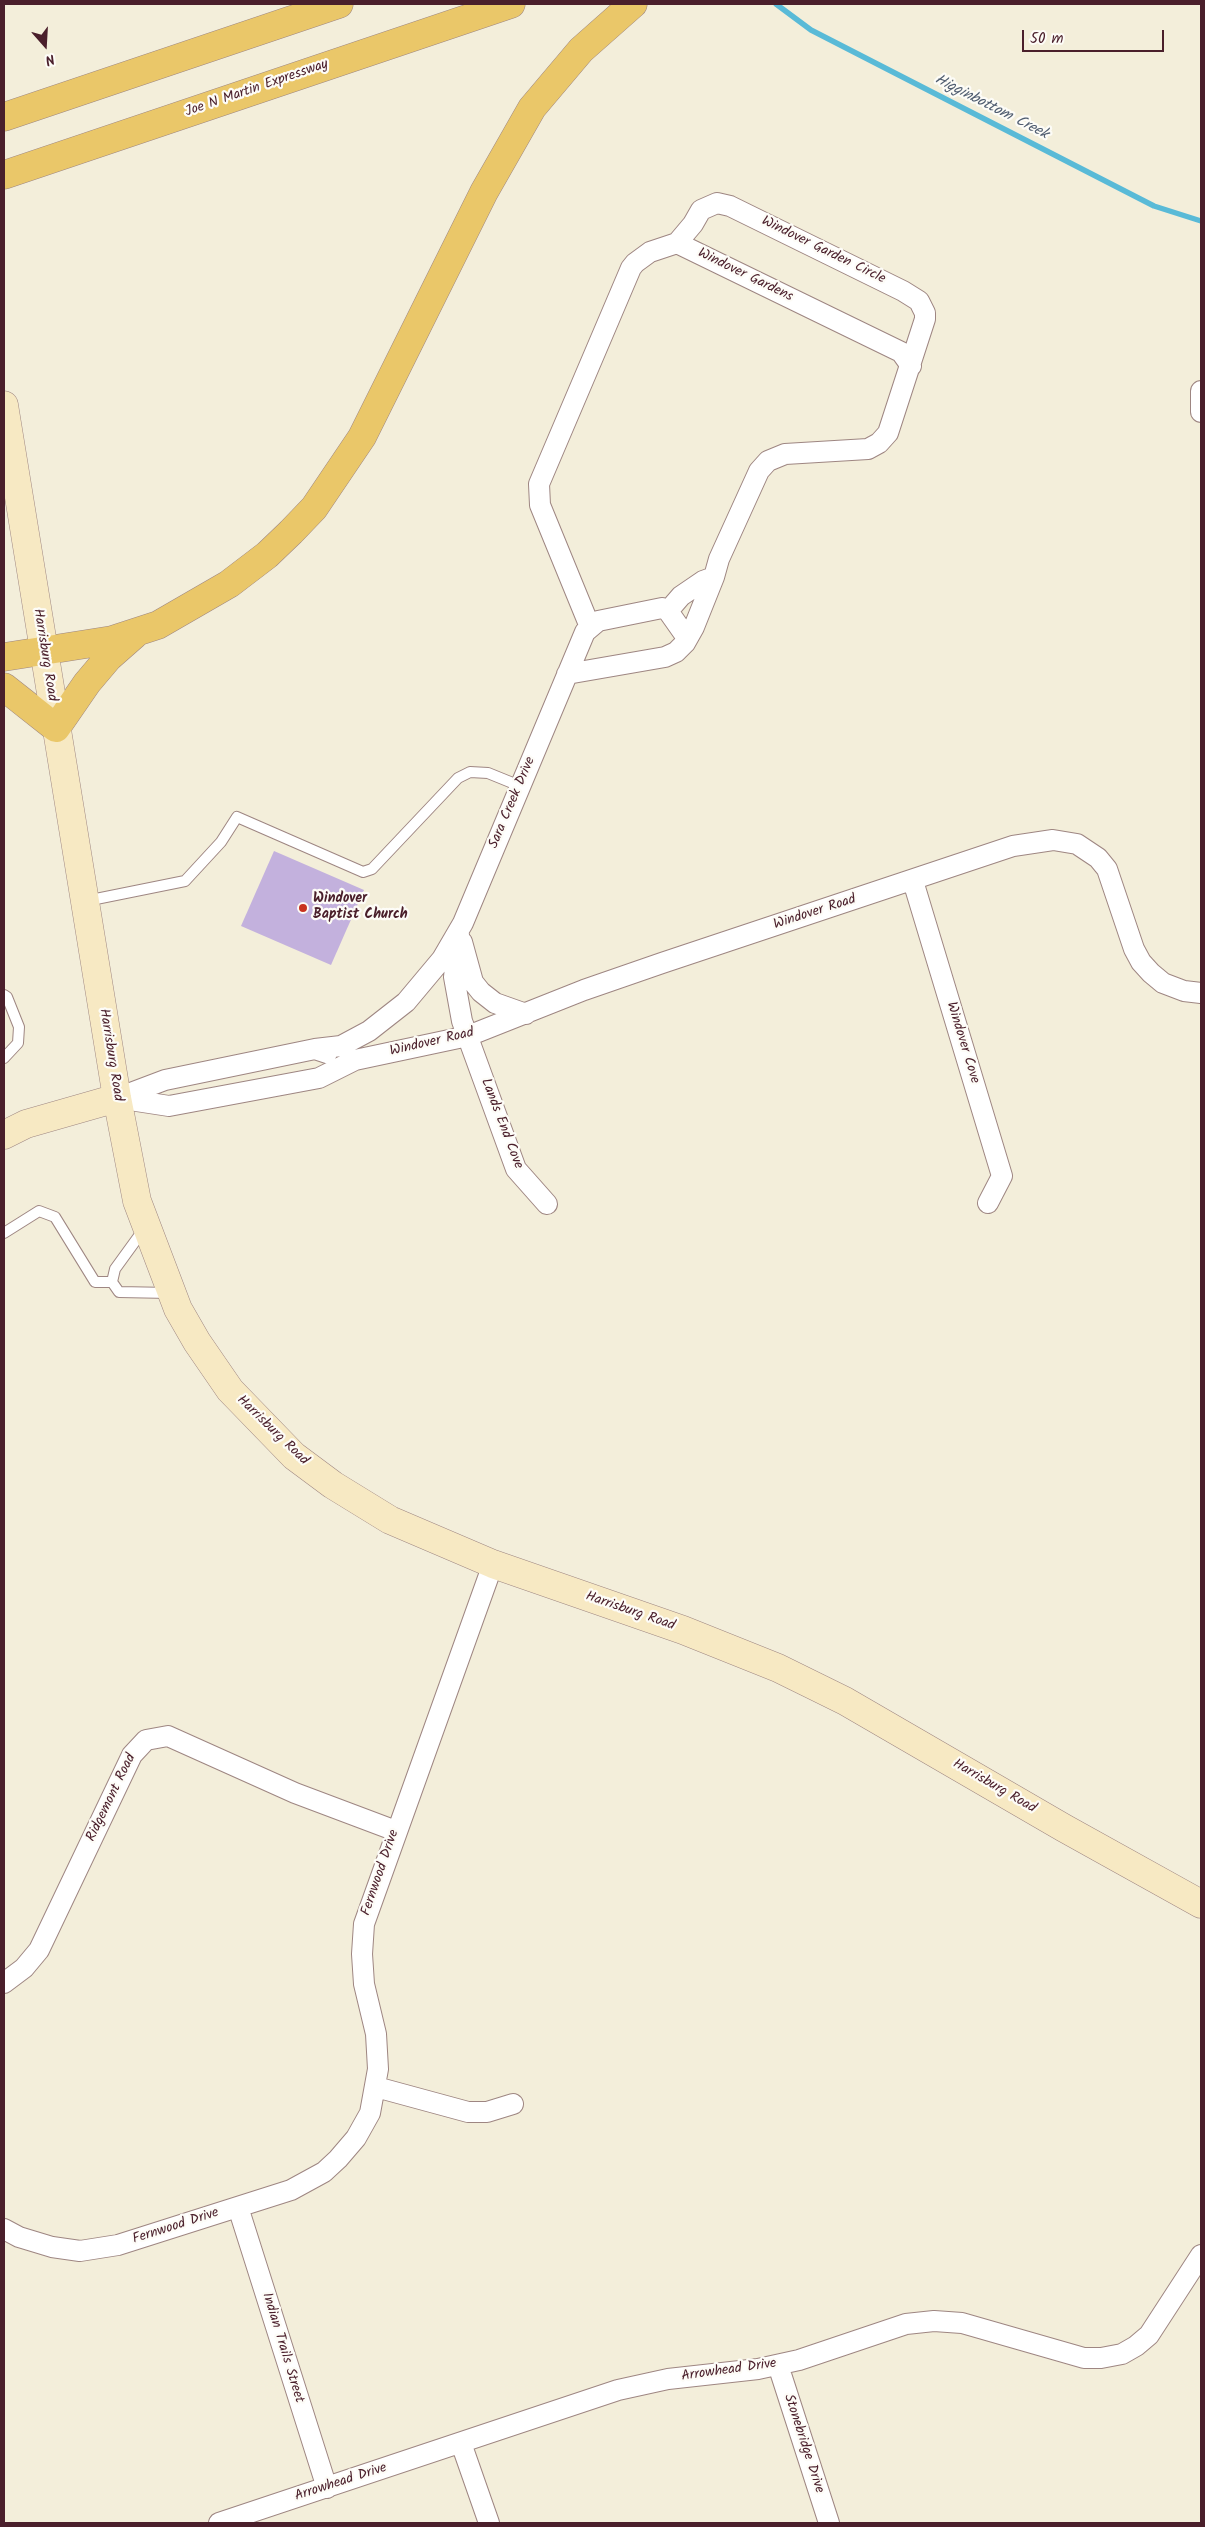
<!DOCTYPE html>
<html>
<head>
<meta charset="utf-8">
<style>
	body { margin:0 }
	#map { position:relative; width:1205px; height:2527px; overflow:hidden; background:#f3eeda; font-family:Kalam,sans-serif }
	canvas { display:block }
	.frame { position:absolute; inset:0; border:5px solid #4a1f2b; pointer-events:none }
	.north { position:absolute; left:20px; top:20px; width:50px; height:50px; -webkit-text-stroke:4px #fdfcf7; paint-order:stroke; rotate:161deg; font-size:14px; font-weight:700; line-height:20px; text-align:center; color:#4a1f2b }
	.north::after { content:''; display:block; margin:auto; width:18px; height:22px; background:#4a1f2b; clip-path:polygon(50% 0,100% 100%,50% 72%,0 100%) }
	.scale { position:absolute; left:1022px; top:30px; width:142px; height:22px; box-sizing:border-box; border:2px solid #4a1f2b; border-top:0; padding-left:6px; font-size:15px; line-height:18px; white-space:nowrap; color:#4a1f2b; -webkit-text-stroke:4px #fdfcf7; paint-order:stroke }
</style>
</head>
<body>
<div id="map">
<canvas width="1205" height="2527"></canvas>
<div class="frame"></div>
<div class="north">N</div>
<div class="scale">50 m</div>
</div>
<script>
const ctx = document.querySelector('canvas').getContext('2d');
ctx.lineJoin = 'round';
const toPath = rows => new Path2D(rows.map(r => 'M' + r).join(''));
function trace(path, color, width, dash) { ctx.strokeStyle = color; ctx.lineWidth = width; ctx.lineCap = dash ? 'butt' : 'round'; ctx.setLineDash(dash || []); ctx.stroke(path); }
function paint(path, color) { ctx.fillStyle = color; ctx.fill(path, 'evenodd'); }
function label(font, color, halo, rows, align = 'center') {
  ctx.font = font + ' Kalam,sans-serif'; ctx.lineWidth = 4.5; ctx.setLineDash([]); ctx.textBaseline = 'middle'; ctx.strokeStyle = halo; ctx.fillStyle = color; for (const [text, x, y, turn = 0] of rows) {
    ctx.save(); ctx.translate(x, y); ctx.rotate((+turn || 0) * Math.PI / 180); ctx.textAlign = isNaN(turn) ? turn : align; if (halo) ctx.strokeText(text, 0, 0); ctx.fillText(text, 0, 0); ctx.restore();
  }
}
const stream = toPath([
	[776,4,811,30,1154,206,1201,221]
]);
const building = toPath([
	[274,851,364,890,331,965,241,926]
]);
const lane = toPath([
	[86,901,185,881,221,842,237,817,363,872,372,869,458,778,470,772,488,773,520,786],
	[4,995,7,997,19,1027,18,1043,4,1058],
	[144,1229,115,1269,112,1282,119,1292,170,1293],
	[4,1233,39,1211,55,1217,95,1282,112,1282]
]);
const street = toPath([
	[1201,391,1201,412],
	[668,611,681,596,703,581,714,577,719,559,759,471,768,461,785,454,868,449,879,443,888,433,925,319,925,313,919,301,903,291,730,206,717,203,701,210,693,224,677,243],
	[590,627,540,505,539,484,631,268,635,263,650,252,677,243,901,352,911,366],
	[567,674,665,657,676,652,685,643,694,627,714,577],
	[913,881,1002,1176,988,1203],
	[459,935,454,977,462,1021,516,1169,547,1204],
	[462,942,473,982,481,992,495,1003,526,1014],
	[315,1049,341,1046,369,1031,406,1002,442,959,463,923,585,632,598,621,662,608,668,611,687,638],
	[120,1097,165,1080,315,1049,327,1053],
	[117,1098,169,1106,319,1078,355,1060,468,1036,584,990,662,963,1013,846,1053,840,1077,844,1098,858,1107,869,1134,949,1141,962,1151,973,1163,983,1184,991,1201,993],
	[4,1983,24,1968,39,1950,132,1755,146,1740,168,1736,295,1793,396,1831],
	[376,2087,468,2112,487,2112,513,2104],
	[238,2207,327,2488],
	[4,2229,19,2237,52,2247,80,2251,118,2245,291,2190,324,2172,338,2159,356,2138,370,2113,378,2069,376,2034,364,1984,362,1954,364,1924,493,1564],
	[778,2365,829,2523],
	[461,2443,489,2523],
	[219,2523,618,2390,668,2379,758,2369,799,2360,906,2324,934,2321,962,2323,1084,2358,1101,2358,1122,2354,1136,2346,1149,2335,1201,2255]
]);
const secondary = toPath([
	[4,405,117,1098,137,1201,178,1309,197,1342,230,1390,294,1456,333,1485,390,1520,493,1564,683,1630,778,1668,845,1701,1064,1828,1201,1904],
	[4,1135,26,1124,117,1098]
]);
const highway = toPath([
	[4,117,339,4],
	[4,175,511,4],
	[4,657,112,640,158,625,229,584,267,555,291,532,314,508,362,437,484,192,532,108,581,50,633,4],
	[4,687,56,728,87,683,109,657,134,635]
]);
const markers = [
	[303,908,5,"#c8321e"]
];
const streetNames = [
	["Joe N Martin Expressway",257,89,-19],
	["Windover Garden Circle",823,251,26],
	["Windover Gardens",745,276,26],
	["Harrisburg Road",44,655,81],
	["Sara Creek Drive",513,803,-67],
	["Windover Road",815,913,-18],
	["Windover Road",432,1043,-13],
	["Windover Cove",962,1043,73],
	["Harrisburg Road",110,1055,81],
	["Lands End Cove",501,1124,69],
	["Harrisburg Road",272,1431,44],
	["Harrisburg Road",630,1612,19],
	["Harrisburg Road",994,1787,30],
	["Ridgemont Road",112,1798,-64],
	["Fernwood Drive",381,1873,-71],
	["Fernwood Drive",176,2227,-18],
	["Indian Trails Street",282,2348,73],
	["Arrowhead Drive",729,2371,-8],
	["Stonebridge Drive",803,2444,72],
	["Arrowhead Drive",341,2483,-18]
];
const poiNames = [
	["Windover",313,900],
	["Baptist Church",313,916]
];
const waterNames = [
	["Higginbottom Creek",991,108,27]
];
trace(stream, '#59bad7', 5.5);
paint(building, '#c3b1dd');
trace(lane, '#9e8682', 12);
trace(street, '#9e8682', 22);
trace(secondary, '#9e8682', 29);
trace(highway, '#9e8682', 29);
trace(lane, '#fff', 10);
trace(street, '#fff', 20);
trace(secondary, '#f7e9c3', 28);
trace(highway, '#eac769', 28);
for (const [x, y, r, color] of markers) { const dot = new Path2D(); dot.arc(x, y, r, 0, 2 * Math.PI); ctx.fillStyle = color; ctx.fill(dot); trace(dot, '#fdfcf7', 2); }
label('14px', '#4a1f2b', '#fdfcf7', streetNames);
label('bold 14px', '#4a1f2b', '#fdfcf7', poiNames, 'left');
label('italic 15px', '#505d70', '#fdfcf7', waterNames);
</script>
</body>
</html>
